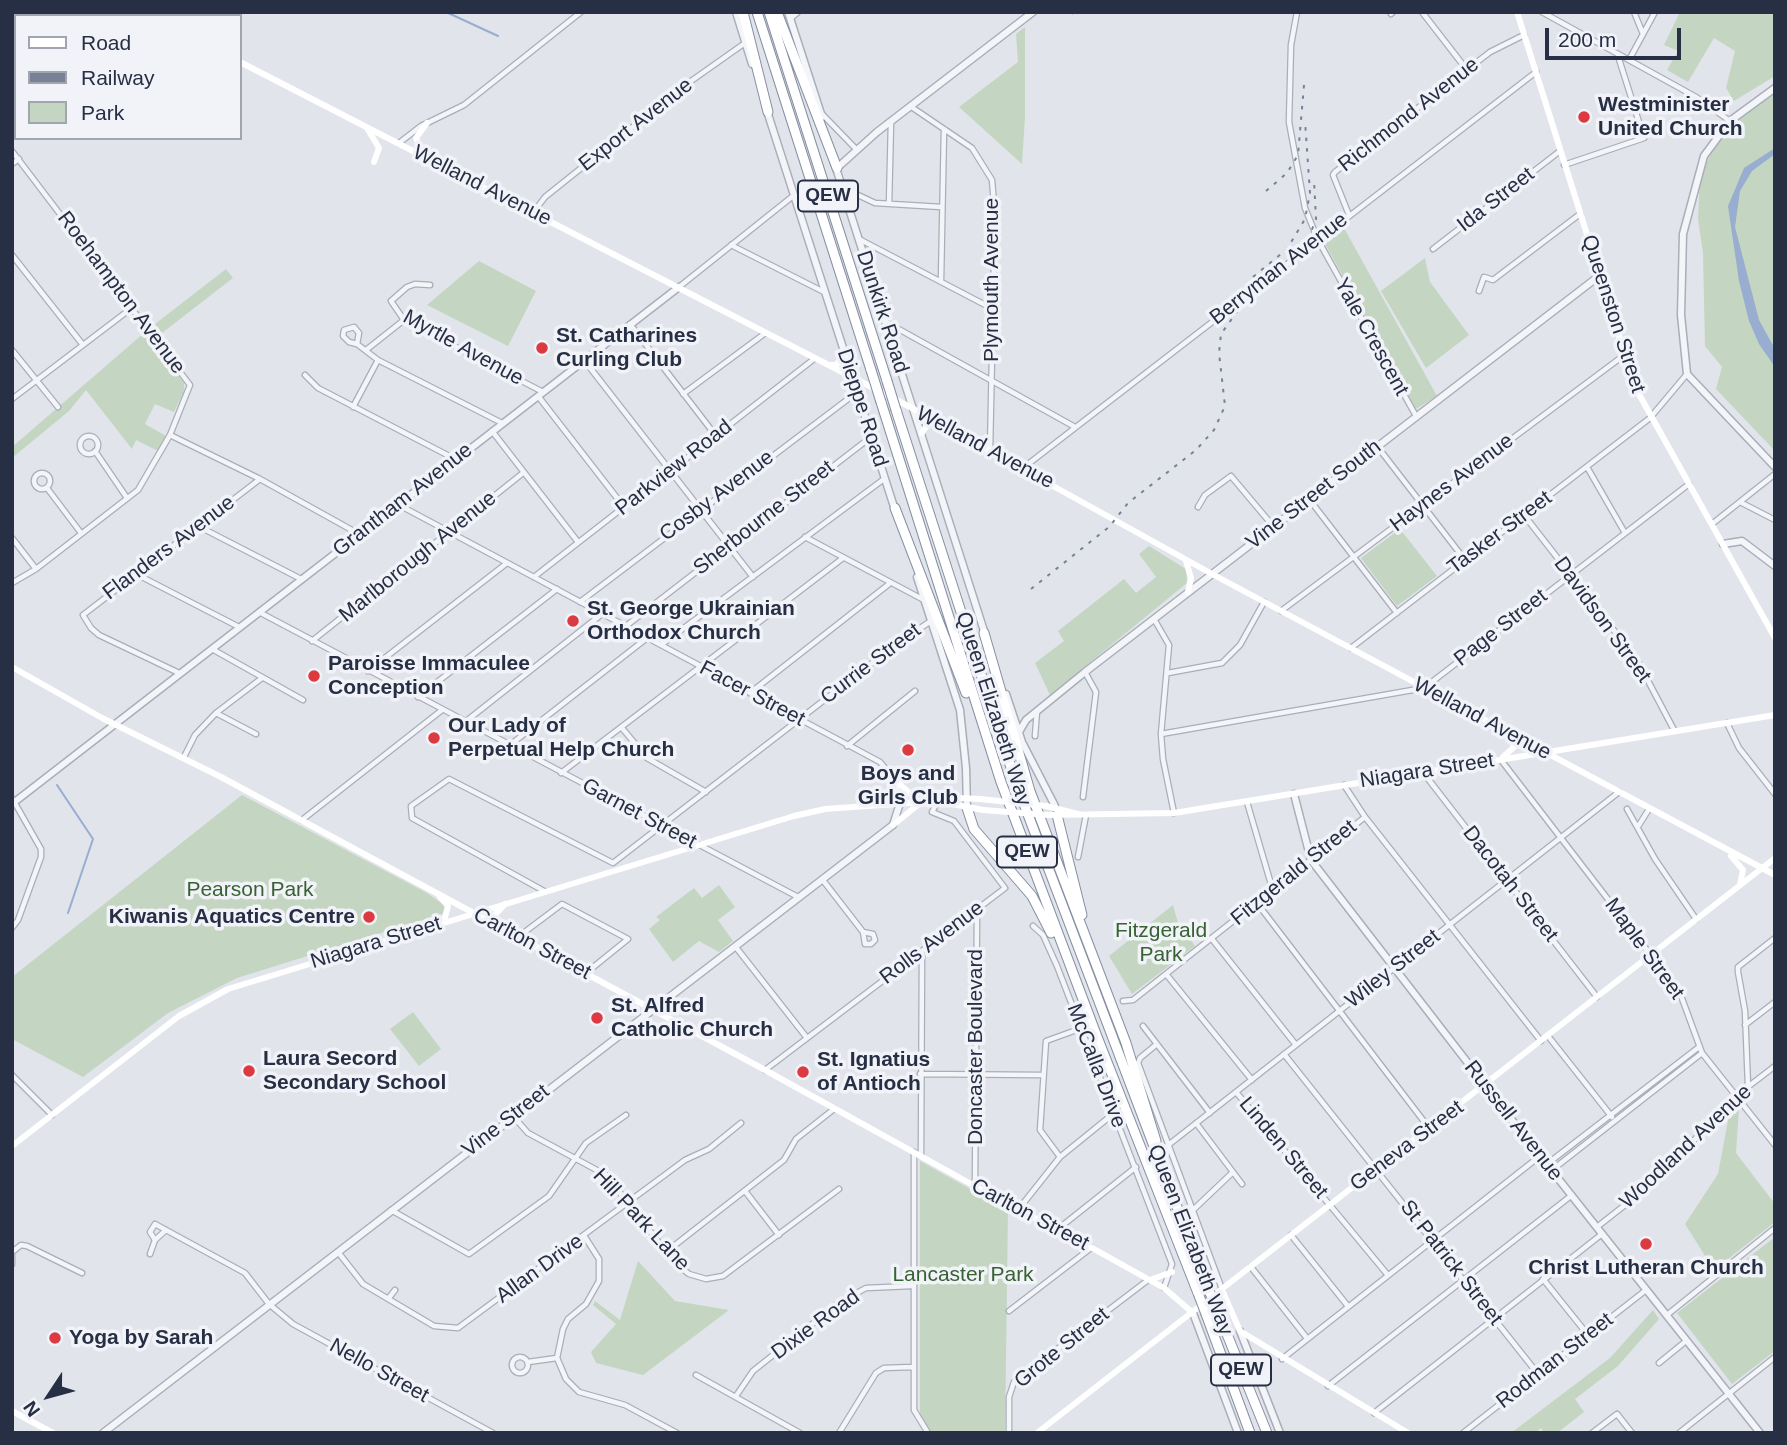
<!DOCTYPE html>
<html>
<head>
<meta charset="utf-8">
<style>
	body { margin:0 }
	#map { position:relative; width:1787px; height:1445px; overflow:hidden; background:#e1e4eb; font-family:Helvetica,sans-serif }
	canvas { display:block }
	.frame { position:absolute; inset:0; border:14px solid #272f45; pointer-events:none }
	.legend { position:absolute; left:14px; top:14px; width:228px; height:126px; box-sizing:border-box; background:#f1f3f8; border:2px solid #a0a5b0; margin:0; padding:9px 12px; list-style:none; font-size:21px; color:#272f45 }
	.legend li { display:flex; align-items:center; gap:14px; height:35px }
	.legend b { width:35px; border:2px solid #a0a5b0 }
	.north { position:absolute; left:14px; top:1361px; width:70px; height:70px; -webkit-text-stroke:5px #f1f3f8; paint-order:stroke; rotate:234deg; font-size:19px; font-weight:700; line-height:28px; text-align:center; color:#272f45 }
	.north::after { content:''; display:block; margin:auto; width:24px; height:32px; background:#272f45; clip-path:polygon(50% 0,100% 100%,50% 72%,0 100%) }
	.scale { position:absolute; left:1545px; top:28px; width:136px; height:32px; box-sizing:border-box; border:4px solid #272f45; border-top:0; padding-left:9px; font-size:21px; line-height:24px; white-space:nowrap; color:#272f45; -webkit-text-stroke:5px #f1f3f8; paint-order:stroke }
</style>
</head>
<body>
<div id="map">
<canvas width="1787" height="1445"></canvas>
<div class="frame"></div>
<ul class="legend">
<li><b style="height:9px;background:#fff"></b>Road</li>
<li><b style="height:9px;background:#788196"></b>Railway</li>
<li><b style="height:19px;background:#c4d6c1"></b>Park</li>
</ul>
<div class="north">N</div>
<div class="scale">200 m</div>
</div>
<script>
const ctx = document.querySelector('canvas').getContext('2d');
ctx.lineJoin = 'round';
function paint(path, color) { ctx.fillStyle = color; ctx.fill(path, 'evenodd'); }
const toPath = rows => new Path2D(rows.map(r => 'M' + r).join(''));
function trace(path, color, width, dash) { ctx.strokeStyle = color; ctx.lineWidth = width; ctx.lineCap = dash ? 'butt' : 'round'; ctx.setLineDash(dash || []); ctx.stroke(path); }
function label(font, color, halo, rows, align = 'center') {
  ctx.font = font + ' Helvetica,sans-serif'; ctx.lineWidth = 7; ctx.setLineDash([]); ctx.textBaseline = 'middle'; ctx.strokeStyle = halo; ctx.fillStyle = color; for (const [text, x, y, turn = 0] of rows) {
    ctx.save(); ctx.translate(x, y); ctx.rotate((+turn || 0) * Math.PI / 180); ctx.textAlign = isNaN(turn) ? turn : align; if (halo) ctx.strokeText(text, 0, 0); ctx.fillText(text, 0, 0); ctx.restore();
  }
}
const green = toPath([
	[1680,12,1775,12,1775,76,1734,101,1726,88,1735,51,1714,38,1688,82,1667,70,1678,51,1664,45],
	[1025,27,1025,117,1022,164,959,107,1018,62,1016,34],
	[1775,93,1775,451,1716,389,1722,367,1705,346,1703,253,1698,219,1700,177,1713,149,1732,124],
	[1344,228,1437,396,1416,409,1324,242],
	[1425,258,1430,282,1469,335,1426,368,1381,291],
	[479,261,536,291,508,346,427,305],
	[226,269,233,278,162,333,155,324],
	[144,333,184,383,184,391,174,412,155,404,145,424,166,436,158,451,136,440,132,449,86,390,69,411,12,458,12,447],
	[1400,529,1437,576,1397,606,1361,558],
	[1149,546,1186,569,1187,583,1050,695,1035,663,1064,641,1058,631,1124,579,1136,593,1156,577,1139,554],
	[242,795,427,893,446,906,445,913,237,978,168,1013,83,1077,12,1039,12,977],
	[719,885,735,907,718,920,733,941,719,952,699,941,673,962,649,929,660,920,656,917,694,888,702,898],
	[1173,905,1178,923,1195,946,1132,994,1109,956],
	[413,1012,441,1049,419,1066,390,1029],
	[1735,1106,1739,1109,1736,1153,1775,1204,1775,1222,1714,1270,1685,1224,1718,1174,1729,1115],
	[920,1161,1008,1210,1005,1433,932,1433,920,1417],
	[1775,1237,1775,1351,1732,1384,1677,1313],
	[638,1261,675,1301,729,1310,643,1375,596,1363,591,1352,616,1324,593,1305,595,1301,620,1320],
	[1653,1310,1659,1319,1618,1366,1575,1399,1584,1412,1557,1433,1544,1433,1541,1428,1535,1433,1511,1433,1610,1358]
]);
const water = toPath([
	[1775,148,1775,154,1752,171,1740,191,1735,227,1759,320,1775,349,1775,367,1759,344,1749,321,1739,281,1728,206,1744,168]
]);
const stream = toPath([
	[446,12,498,36],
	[57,785,93,839,68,913]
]);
const minor = toPath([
	[1297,12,1291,45,1289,122,1305,208,1318,240,1416,416],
	[1422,12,1467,70],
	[1542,12,1696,97,1730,121],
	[1634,12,1643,34],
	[1391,14,1393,12],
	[790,19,798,12],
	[1629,60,1655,12],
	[910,106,972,148,992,180,995,215,990,450],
	[823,115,856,149],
	[399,143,421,126,464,105,581,12],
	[12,151,190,385,170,435,138,490,36,569,12,583],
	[12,164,19,159],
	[1564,165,1644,138,1618,56],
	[843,188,875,203,941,207],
	[889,204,891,122],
	[533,213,545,197,684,86,745,43],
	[1349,215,1333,175,1335,172,1490,52,1524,35],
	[859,239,993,309],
	[731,245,824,292],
	[1433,249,1560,151],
	[12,255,83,345],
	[941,280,944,129],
	[430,285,415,284,407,287,391,301,404,320,543,392],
	[679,287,793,196],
	[1479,291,1484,277,1493,280,1580,214],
	[886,322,1075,427],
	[630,324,716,436],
	[357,344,359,333,354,327,344,330,343,336,349,342,357,344,378,360,502,423],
	[12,350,58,407],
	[366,350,404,320],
	[584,360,753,577],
	[305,375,318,388,455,459],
	[683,394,764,334],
	[538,396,624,507],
	[12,399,133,307],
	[353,407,378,360],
	[492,431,578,542],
	[170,435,260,479,359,534],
	'80 445a9 9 0 1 1 18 0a9 9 0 1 1-18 0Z',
	[1377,446,1465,560],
	[95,451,127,498],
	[1587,467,1625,533],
	[1023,468,1536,72],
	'34 481a8 8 0 1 1 16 0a8 8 0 1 1-16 0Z',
	[47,488,81,533],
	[1309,499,1397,613],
	[1740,502,1775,520],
	[399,505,880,762,897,782,900,803],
	[1198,507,1205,495,1231,476,1273,526],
	[1524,515,1637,660,1674,730],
	[1712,524,1775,474],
	[198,526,301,579],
	[805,537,924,600],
	[12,538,36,569],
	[136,574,239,627],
	[534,577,814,359],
	[580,602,856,393],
	[1281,611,1623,356],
	[259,612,798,897],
	[1154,619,1169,645,1161,734,1163,759,1174,813],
	[626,626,871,437],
	[312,641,523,473],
	[661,645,884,479],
	[1351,648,1650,418,1687,374],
	[212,649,303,700],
	[368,671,507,563],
	[179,673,99,635,91,628,83,615,260,479],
	[1168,673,1222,663,1240,645,1264,602],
	[750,693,889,584],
	[418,697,557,589],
	[216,713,256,734],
	[465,722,602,614],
	[1727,723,1739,748,1775,794],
	[622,728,647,758,706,792],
	[1161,734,1424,688,1689,484],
	[1035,736,1037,711],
	[510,745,647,638],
	[847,746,915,691],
	[184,757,195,735,216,713,262,678],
	[1501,760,1680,993,1702,1053,1775,1145],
	[1422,771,1597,997],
	[561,773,843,558],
	[1344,785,1365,817,1541,1041],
	[1083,797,1096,692,1085,672],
	[12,798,41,849,41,857,18,920,12,928],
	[1247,802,1273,891],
	[1627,809,1655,859,1696,919],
	[302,820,442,710],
	[1639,825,1649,809],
	[1078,857,1086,815],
	[822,879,863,932,865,944,871,944,875,940,873,934,863,932],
	[544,891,412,818,411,806,449,779,613,863,902,640,931,621],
	[1257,903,1429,1128],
	[1033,926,1043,935,1057,966,1172,1264,1164,1288],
	[518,937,562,904,628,939,586,973],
	[1212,939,1296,1045],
	[735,946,807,1038],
	[1166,974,1252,1080],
	[1123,1001,1133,1000,1365,817],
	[1745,1025,1775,1002],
	[1143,1026,1210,1113],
	[1548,1036,1612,1117],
	[1157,1044,1140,1058,1138,1063,1222,1289],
	[1284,1054,1538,1374],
	[765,1070,1005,888,954,821,932,812,937,803],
	[920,1074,1041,1075],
	[12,1075,52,1115],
	[1748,1086,1745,1011,1738,972,1738,967,1775,938],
	[1236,1092,1387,1274],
	[513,1116,528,1133,606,1175,675,1263,689,1274,706,1279,723,1276,839,1189],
	[1196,1123,1242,1184],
	[1167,1146,1619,792],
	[914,1152,914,1410,928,1433],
	[921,1155,922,952],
	[1060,1157,1040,1130,1046,1041,1082,1028],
	[1547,1164,1699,1047],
	[1552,1170,1702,1053],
	[975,1186,977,910],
	[745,1191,779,1235],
	[391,1210,469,1254,549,1196,586,1143,626,1115],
	[1018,1210,1060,1157,1113,1114],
	[1192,1211,1232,1173],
	[1597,1227,1653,1183,1736,1096,1775,1066],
	[1058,1229,1136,1167],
	[1291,1235,1347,1305],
	[585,1237,599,1259,599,1281,586,1304,568,1319,563,1329,557,1358,566,1379,579,1392,625,1405,677,1433],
	[155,1240,150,1232,155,1224,245,1273,269,1304,293,1324,493,1433],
	[12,1252,21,1245,27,1246,82,1273],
	[338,1252,363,1284,434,1326,458,1328,685,1160,709,1149,741,1123],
	[666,1252,784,1160,796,1139,834,1109],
	[12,1254,12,1264],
	[150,1254,155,1240,166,1230],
	[1251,1267,1306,1337],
	[1543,1279,1588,1335],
	[388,1299,395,1290],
	[1009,1311,1091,1248],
	[1667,1315,1775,1228],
	'512 1365a8 8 0 1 1 16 0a8 8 0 1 1-16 0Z',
	[1282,1359,1540,1156],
	[528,1362,557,1358],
	[1659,1363,1686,1341],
	[696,1375,800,1433],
	[1328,1386,1572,1195],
	[736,1396,753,1371,840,1302,866,1288,911,1286],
	[1374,1413,1602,1234],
	[839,1433,876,1373,884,1368,912,1367],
	[1009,1433,1009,1397,1014,1382,1148,1280],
	[1463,1433,1646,1290],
	[1592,1433,1617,1414,1632,1433],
	[1679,1433,1775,1357]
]);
const tertiary = toPath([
	[736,12,752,64],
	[788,12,822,117],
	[1775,88,1730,121,1704,156,1683,234,1681,315,1687,374,1775,467],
	[767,111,895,510],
	[835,165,985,634],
	[837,168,877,132,1033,12],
	[1723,544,1742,541,1775,566],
	[917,577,960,710,966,768,967,808],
	[1006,694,1022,742,1055,806],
	[1019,732,1026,720,1085,672,1599,276],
	[1294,794,1311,860,1522,1133,1760,1433],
	[12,804,679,287],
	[1193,1313,1238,1433],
	[1240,1331,1280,1433],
	[103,1433,893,825,900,803]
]);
const secondary = toPath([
	[142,12,149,16],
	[1517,12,1635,387,1775,638],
	[108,16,112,12],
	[240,62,914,409,1212,574,1775,875],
	[12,90,16,87],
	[367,128,379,148,374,162],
	[422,153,416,138,427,123],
	[830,365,836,365,845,355],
	[922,433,927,425,935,422],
	[1186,561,1191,578,1188,592],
	[12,667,102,718,221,777,765,1070,1018,1210,1058,1229,1164,1288,1193,1313],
	[1503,757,1514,747,1510,736],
	[897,782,921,803],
	[947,803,957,798,980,799],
	[1046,806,1078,814],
	[1048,815,1174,813,1775,715],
	[893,825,919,804],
	[1731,856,1743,870,1740,885],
	[440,897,448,906,444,921],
	[500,926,494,916,505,904],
	[12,1146,179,1016,228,989,794,816,825,809,910,803,947,803,983,810],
	[1150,1280,1172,1272],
	[1222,1290,1240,1331,1408,1433],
	[12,1411,53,1433],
	[1037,1433,1775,858]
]);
const motorway = toPath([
	[743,12,768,112],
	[757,12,871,370],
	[769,12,887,381],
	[777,12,837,168],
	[881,402,1001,782,1096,1034,1198,1293],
	[896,410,1016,783,1207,1286],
	[895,508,966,693],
	[984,633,1030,791,1126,1043,1156,1141],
	[967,808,974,829,1032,896,1051,933],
	[1057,815,1082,915],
	[1216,1307,1267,1433],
	[1206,1314,1250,1433]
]);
const rail = toPath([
	[1072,14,1073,12],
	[1266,191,1287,173,1298,155,1304,85],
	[1253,277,1287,249,1305,219,1310,193,1305,121],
	[1031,589,1109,527,1128,503,1196,450,1214,430,1225,406,1219,353,1221,334,1239,309,1292,266,1305,248,1316,219,1314,180]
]);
const secondaryBridge = toPath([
	[980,799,1046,806],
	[983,810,1048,815]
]);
const motorwayBridge = toPath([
	[871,370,881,402],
	[887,381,896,410],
	[1207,1286,1216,1307],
	[1198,1293,1206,1314]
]);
const markers = [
	[1584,117,7,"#dd3941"],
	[542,348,7,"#dd3941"],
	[573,621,7,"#dd3941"],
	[314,676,7,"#dd3941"],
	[434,738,7,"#dd3941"],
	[908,750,7,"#dd3941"],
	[369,917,7,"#dd3941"],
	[597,1018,7,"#dd3941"],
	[249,1071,7,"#dd3941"],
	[803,1072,7,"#dd3941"],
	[1646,1244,7,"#dd3941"],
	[55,1338,7,"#dd3941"]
];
const shields = [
	[828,196,60],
	[1027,852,60],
	[1241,1370,60]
];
const shieldNames = [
	["QEW",828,196],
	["QEW",1027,852],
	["QEW",1241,1370]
];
const poiNames = [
	["Westminister",1598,105],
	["United Church",1598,129],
	["St. Catharines",556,336],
	["Curling Club",556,360],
	["St. George Ukrainian",587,609],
	["Orthodox Church",587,633],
	["Paroisse Immaculee",328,664],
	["Conception",328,688],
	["Our Lady of",448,726],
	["Perpetual Help Church",448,750],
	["Boys and",908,774,"center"],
	["Girls Club",908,798,"center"],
	["Kiwanis Aquatics Centre",355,917,"right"],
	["St. Alfred",611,1006],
	["Catholic Church",611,1030],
	["Laura Secord",263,1059],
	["Secondary School",263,1083],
	["St. Ignatius",817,1060],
	["of Antioch",817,1084],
	["Christ Lutheran Church",1646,1268,"center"],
	["Yoga by Sarah",69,1338]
];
const streetNames = [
	["Richmond Avenue",1409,115,-38],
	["Export Avenue",636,125,-38],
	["Welland Avenue",482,186,27],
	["Ida Street",1496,200,-38],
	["Berryman Avenue",1279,269,-38],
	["Plymouth Avenue",992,280,-90],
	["Roehampton Avenue",121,293,53],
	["Dunkirk Road",882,312,72],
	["Queenston Street",1613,314,72],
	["Yale Crescent",1371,337,61],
	["Myrtle Avenue",463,348,29],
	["Dieppe Road",862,408,72],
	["Welland Avenue",985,448,28],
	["Parkview Road",674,468,-38],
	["Haynes Avenue",1452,483,-37],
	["Vine Street South",1314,495,-38],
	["Cosby Avenue",717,496,-37],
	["Grantham Avenue",403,500,-38],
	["Sherbourne Street",764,518,-38],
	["Tasker Street",1500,533,-37],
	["Flanders Avenue",169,548,-37],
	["Marlborough Avenue",418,557,-39],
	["Davidson Street",1602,620,54],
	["Page Street",1501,628,-38],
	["Currie Street",871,664,-37],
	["Facer Street",752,694,28],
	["Queen Elizabeth Way",993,709,72],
	["Welland Avenue",1482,719,28],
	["Niagara Street",1427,771,-9],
	["Garnet Street",639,814,28],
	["Fitzgerald Street",1294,873,-39],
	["Dacotah Street",1510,884,52],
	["Niagara Street",376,943,-17],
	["Rolls Avenue",932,943,-37],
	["Carlton Street",532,944,28],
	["Maple Street",1644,949,54],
	["Wiley Street",1393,969,-38],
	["Doncaster Boulevard",976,1047,-90],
	["McCalla Drive",1096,1066,69],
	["Vine Street",506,1121,-38],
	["Russell Avenue",1513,1121,52],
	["Geneva Street",1407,1146,-37],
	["Woodland Avenue",1686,1147,-43],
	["Linden Street",1283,1148,50],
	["Carlton Street",1030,1215,28],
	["Hill Park Lane",641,1220,47],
	["Queen Elizabeth Way",1190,1240,69],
	["St Patrick Street",1451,1263,52],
	["Allan Drive",540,1269,-36],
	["Dixie Road",816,1325,-36],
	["Grote Street",1062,1348,-39],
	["Rodman Street",1555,1361,-38],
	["Nello Street",379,1371,29]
];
const parkNames = [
	["Pearson Park",250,890],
	["Fitzgerald",1161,931],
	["Park",1161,955],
	["Lancaster Park",963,1275]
];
paint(green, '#c4d6c1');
paint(water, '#98adcf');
trace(stream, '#98adcf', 2);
trace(minor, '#a9aeb9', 7);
trace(tertiary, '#a9aeb9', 9);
trace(motorway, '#868fa3', 11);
trace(minor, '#f4f5f9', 4.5);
trace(tertiary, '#f4f5f9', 6);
trace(secondary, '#fff', 6);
trace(motorway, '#fff', 9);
trace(rail, '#788196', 2, [3.5, 7]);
trace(motorwayBridge, '#868fa3', 11, []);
trace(secondaryBridge, '#fff', 6);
trace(motorwayBridge, '#fff', 9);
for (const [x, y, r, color] of markers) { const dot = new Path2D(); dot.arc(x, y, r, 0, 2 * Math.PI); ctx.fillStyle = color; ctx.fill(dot); trace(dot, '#f1f3f8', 2.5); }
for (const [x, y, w] of shields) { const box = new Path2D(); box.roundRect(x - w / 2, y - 15.5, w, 31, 5); ctx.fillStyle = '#f1f3f8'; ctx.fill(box); trace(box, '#272f45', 2); }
label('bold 19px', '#272f45', null, shieldNames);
label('bold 21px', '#272f45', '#f1f3f8', poiNames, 'left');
label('21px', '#272f45', '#f1f3f8', streetNames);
label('21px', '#376233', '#f1f3f8', parkNames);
</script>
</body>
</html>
